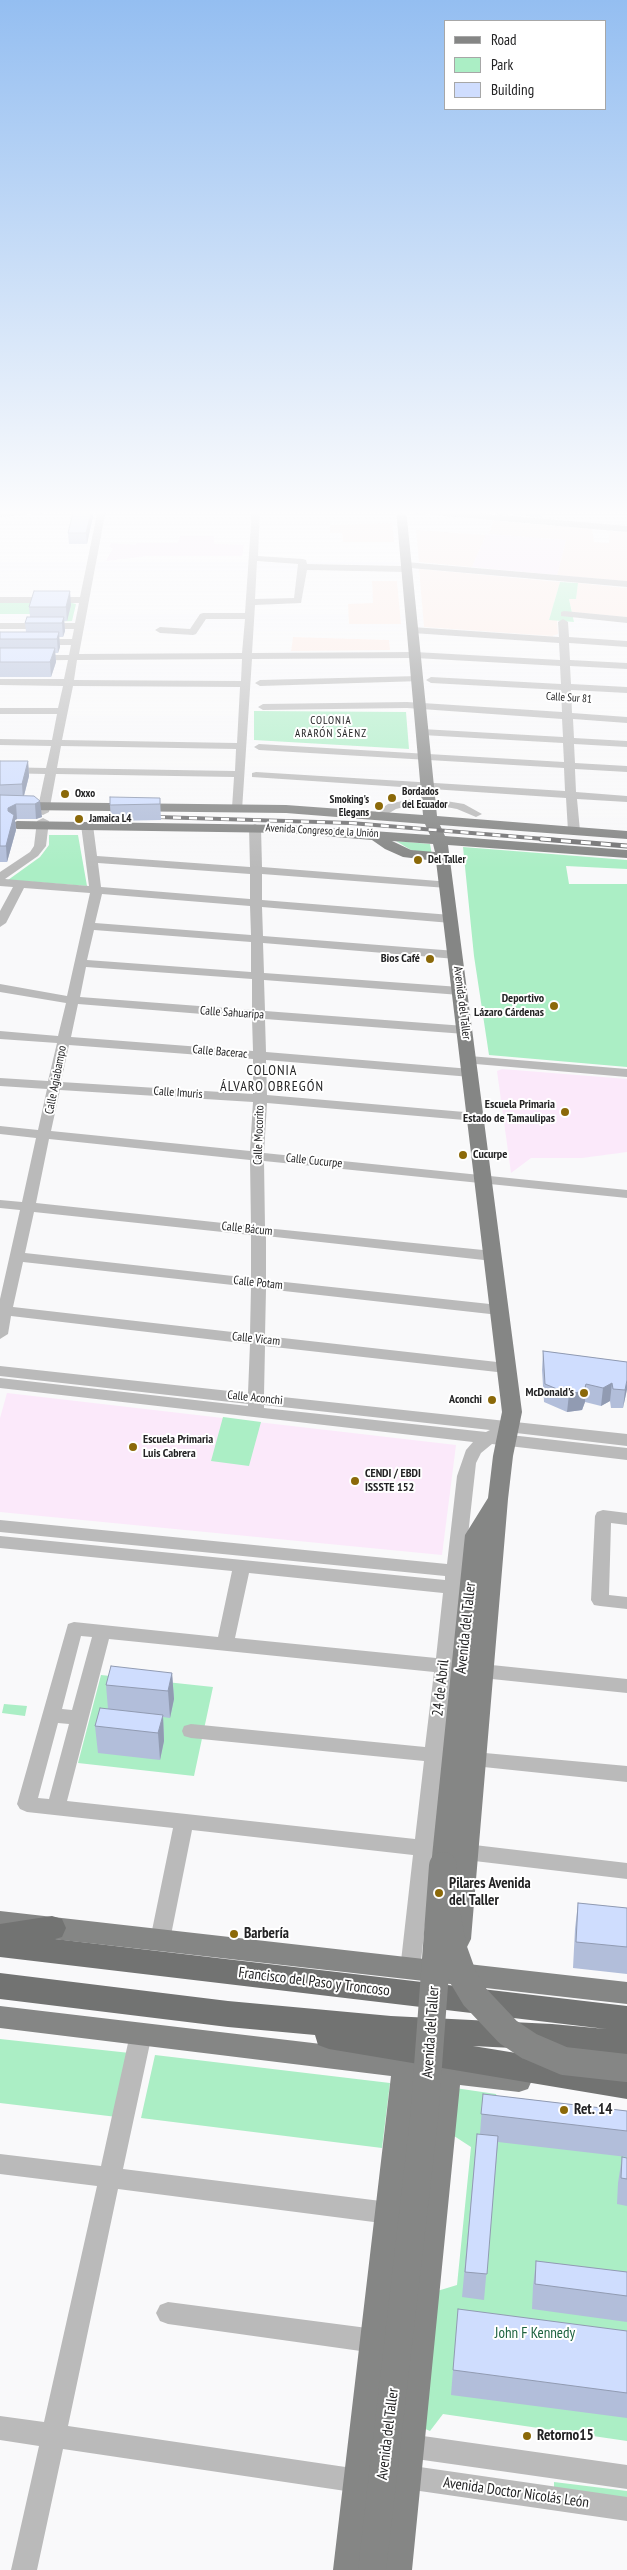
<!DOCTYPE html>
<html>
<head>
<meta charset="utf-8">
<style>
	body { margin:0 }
	#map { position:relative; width:627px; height:2570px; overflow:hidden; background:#f9f9fa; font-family:"PT Sans Narrow",sans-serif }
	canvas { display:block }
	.legend { position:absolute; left:444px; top:20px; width:162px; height:90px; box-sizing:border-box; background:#fff; border:1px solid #a7a7a7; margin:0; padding:6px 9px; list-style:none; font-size:15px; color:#232324 }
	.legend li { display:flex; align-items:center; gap:10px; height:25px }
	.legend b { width:25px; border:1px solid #a7a7a7 }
</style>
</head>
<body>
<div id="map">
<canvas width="627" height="2570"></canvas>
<ul class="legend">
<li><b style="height:6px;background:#858685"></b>Road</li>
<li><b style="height:14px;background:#abeec5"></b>Park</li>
<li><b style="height:14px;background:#cfddfe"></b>Building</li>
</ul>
</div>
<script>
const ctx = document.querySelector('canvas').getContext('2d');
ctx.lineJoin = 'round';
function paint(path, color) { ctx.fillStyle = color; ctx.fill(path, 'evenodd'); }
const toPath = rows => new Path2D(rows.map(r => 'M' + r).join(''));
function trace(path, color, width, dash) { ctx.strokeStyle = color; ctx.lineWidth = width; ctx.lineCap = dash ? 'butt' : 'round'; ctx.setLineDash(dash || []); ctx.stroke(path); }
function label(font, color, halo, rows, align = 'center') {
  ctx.font = font + ' "PT Sans Narrow",sans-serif'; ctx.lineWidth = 4; ctx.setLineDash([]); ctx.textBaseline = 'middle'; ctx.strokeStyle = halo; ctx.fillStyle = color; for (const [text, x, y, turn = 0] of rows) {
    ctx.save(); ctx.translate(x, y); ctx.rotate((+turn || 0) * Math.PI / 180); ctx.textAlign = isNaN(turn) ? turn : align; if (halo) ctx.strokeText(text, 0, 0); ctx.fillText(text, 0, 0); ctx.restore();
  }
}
const industrial = toPath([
	[493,521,592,529,594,542,609,543,610,531,627,532,627,581,557,575,566,540,489,534],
	[392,523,394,542,343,542,342,533,330,533,330,525],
	[416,530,486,535,472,567,419,562],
	[419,569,560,582,549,620,557,620,558,634,552,636,424,627],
	[372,581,397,581,401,624,349,624,348,604,373,603],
	[578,583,627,588,627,617,572,612,569,599,576,599],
	[293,637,389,640,390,650,291,651]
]);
const education = toPath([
	[489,534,566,540,557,575,472,567,486,535],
	[180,536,214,536,214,544,244,545,242,556,147,556,106,561,113,548,109,547,111,543,135,545,136,543,178,543],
	[502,1069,627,1079,627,1152,582,1158,531,1158,511,1173,497,1071],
	[7,1393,456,1445,442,1555,0,1512,0,1418]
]);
const green = toPath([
	[560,582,578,583,576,599,569,599,574,622,549,620],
	[0,603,72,603,76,604,72,621,29,623,31,614,0,614],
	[254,711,406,712,409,749,254,740],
	[49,835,78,835,87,886,8,880,40,857,49,845],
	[396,841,430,844,432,855,411,850],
	[463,847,627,860,627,869,566,866,569,884,627,884,627,1067,489,1055,474,956],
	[223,1417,261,1422,249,1466,211,1461],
	[101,1675,213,1687,194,1776,78,1763],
	[4,1704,27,1706,25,1716,2,1713],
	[0,2039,130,2053,117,2117,0,2103],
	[155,2055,390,2083,382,2148,141,2118],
	[455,2088,496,2094,501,2109,627,2125,627,2441,443,2414,430,2431,423,2428,434,2292,457,2285,471,2147,451,2134],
	[554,2482,627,2491,627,2505,554,2496]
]);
const minor = toPath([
	[28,509,60,509,56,512,0,517,0,511,28,509],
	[98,509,106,509,79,654,242,653,245,619,206,619,196,634,193,635,160,633,155,630,160,627,190,629,200,614,203,613,245,613,252,509,260,509,258,556,303,559,306,560,307,564,402,566,406,562,627,581,627,587,410,568,406,572,307,570,301,603,255,605,252,653,415,652,560,660,559,643,412,633,407,630,412,627,559,637,558,622,563,619,568,622,569,637,627,641,627,647,569,643,570,660,627,663,627,669,570,666,571,684,627,687,627,693,571,690,572,713,627,717,627,723,573,719,574,738,627,741,627,747,574,744,575,763,627,766,627,772,575,769,576,792,627,796,627,802,577,799,580,831,574,834,568,831,566,798,252,777,252,773,256,772,565,791,564,768,259,750,254,747,259,744,564,762,563,743,422,735,417,732,422,729,563,737,562,719,407,708,263,710,258,707,263,704,407,702,562,712,561,690,431,683,426,680,431,677,561,684,560,666,415,658,252,659,242,810,238,811,232,808,234,777,56,774,49,812,43,815,39,814,37,812,45,774,0,773,0,767,46,768,51,746,0,745,0,739,52,740,57,714,0,714,0,708,58,708,63,686,0,685,0,679,64,679,68,660,0,661,0,655,69,655,71,645,0,645,0,639,72,639,74,629,0,629,0,623,75,623,79,603,0,603,0,597,80,597,98,509],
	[257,561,298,564,294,598,255,599,257,561],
	[242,659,241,681,74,680,77,660,242,659],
	[73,686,240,687,237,743,62,740,73,686],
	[61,746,236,749,235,771,57,768,61,746],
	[397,509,429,509,627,526,627,532,401,512,397,509],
	[564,611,627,617,627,623,561,616,561,612,564,611],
	[418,676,423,679,422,681,260,686,255,683,260,680,418,676],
	[428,798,464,804,482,814,476,817,457,809,424,803,424,799,428,798],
	[412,799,418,802,416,804,396,809,381,818,377,819,371,816,388,804,412,799],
	[43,818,49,821,46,846,38,856,5,879,89,886,81,825,87,822,93,825,97,856,250,867,249,827,255,824,261,827,262,867,451,882,451,886,447,888,262,874,262,900,451,915,457,919,451,923,262,907,263,936,456,951,462,955,456,959,263,943,264,973,460,987,466,991,460,995,264,980,265,1011,465,1026,471,1030,465,1034,265,1019,266,1052,471,1069,478,1073,471,1077,266,1060,267,1095,476,1113,483,1117,476,1121,267,1103,264,1153,627,1190,627,1198,264,1161,265,1228,493,1251,500,1256,493,1261,266,1236,266,1280,499,1305,507,1310,499,1315,266,1289,265,1336,506,1363,514,1368,506,1373,265,1346,264,1395,627,1434,627,1446,499,1431,501,1434,627,1448,627,1460,492,1444,481,1453,476,1463,420,1970,417,1976,410,1979,403,1976,400,1970,413,1855,192,1830,170,1940,167,1946,160,1949,153,1946,150,1940,173,1828,27,1812,20,1809,17,1804,68,1624,74,1622,218,1637,232,1571,0,1548,0,1536,445,1580,445,1576,0,1532,0,1520,447,1564,457,1476,466,1450,473,1442,0,1388,0,1378,248,1406,248,1404,0,1376,0,1366,248,1393,250,1344,11,1316,8,1334,0,1339,0,1299,20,1210,0,1208,0,1200,22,1202,36,1138,0,1134,0,1126,38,1130,47,1089,0,1086,0,1078,48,1081,57,1043,0,1039,0,1031,58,1036,66,1003,0,992,0,984,67,996,90,893,24,888,6,923,0,927,0,911,13,887,0,886,0,872,30,852,34,846,37,821,43,818],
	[98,863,250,874,250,899,101,887,98,863],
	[102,894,250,906,251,935,95,923,102,894],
	[94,930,251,942,251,972,87,960,94,930],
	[86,967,252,979,252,1010,80,997,86,967],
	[78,1004,252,1018,253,1051,71,1037,78,1004],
	[69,1045,253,1059,253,1094,61,1082,69,1045],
	[60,1090,253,1102,250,1151,51,1131,60,1090],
	[49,1139,250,1160,251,1226,36,1203,49,1139],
	[34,1212,251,1235,251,1278,25,1253,34,1212],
	[23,1262,251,1287,250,1334,13,1307,23,1262],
	[264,1405,490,1430,486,1432,264,1408,264,1405],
	[249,1573,443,1593,436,1658,235,1638,249,1573],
	[81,1636,92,1637,72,1710,62,1709,81,1636],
	[109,1639,434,1672,425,1747,191,1724,184,1726,182,1731,184,1736,191,1738,424,1761,415,1839,67,1801,109,1639],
	[58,1723,69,1724,49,1799,38,1798,58,1723],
	[469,1056,627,1069,627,1077,464,1063,462,1060,469,1056],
	[603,1510,627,1513,627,1525,611,1523,609,1595,627,1597,627,1609,600,1606,594,1605,591,1600,595,1516,597,1512,603,1510],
	[482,1664,627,1679,627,1693,482,1678,476,1676,473,1671,476,1666,482,1664],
	[474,1752,627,1766,627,1782,474,1766,467,1764,465,1759,467,1754,474,1752],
	[466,1844,627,1863,627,1879,466,1860,459,1858,456,1852,459,1846,466,1844],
	[141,2025,148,2027,152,2034,123,2169,389,2202,397,2205,400,2213,397,2221,389,2224,118,2189,68,2426,359,2469,368,2472,371,2481,368,2490,359,2493,63,2449,37,2570,11,2570,39,2446,0,2440,0,2416,44,2422,97,2186,0,2174,0,2154,101,2166,130,2034,134,2027,141,2025],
	[168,2302,375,2329,383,2333,387,2341,383,2349,375,2353,168,2324,160,2321,156,2313,160,2305,168,2302],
	[409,2434,627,2465,627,2489,409,2458,400,2455,397,2446,400,2437,409,2434],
	[406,2465,627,2497,627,2521,406,2489,397,2486,394,2477,397,2468,406,2465]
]);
const major = toPath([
	[396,509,406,509,437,816,627,831,627,839,440,825,445,836,627,850,627,858,448,845,522,1412,513,1456,508,1499,471,1939,467,1947,458,1950,449,1947,445,1939,452,1873,443,1876,434,1873,431,1866,465,1535,488,1498,493,1456,502,1412,436,861,403,857,385,849,372,840,286,833,17,829,10,825,17,821,286,825,430,835,425,824,286,813,22,810,15,806,22,802,286,805,423,815,396,509],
	[392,841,433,844,435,852,411,850,392,841],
	[0,1911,627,1982,627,2004,0,1933,0,1911],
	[0,2006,448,2059,519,2068,528,2071,532,2080,528,2089,519,2092,460,2085,412,2570,380,2570,434,2082,418,2080,365,2570,333,2570,391,2076,0,2028,0,2006]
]);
const highway = toPath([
	[52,1916,62,1919,66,1928,62,1937,55,1939,627,2006,627,2058,552,2050,473,2046,627,2071,627,2099,329,2049,318,2045,315,2035,228,2027,0,1999,0,1973,228,2001,391,2016,552,2024,606,2029,0,1957,0,1924,52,1916]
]);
const railFar1 = toPath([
	[157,817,351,823,556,840]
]);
const rail = toPath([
	[541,839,627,846]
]);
const majorBridge = toPath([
	[446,1912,453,1949,463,1977,475,1997,508,2032,529,2046,564,2061,627,2068],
	[372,2570,424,2119,443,1866]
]);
const wall = toPath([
	[448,509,544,509,541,517],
	[94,511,87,544,69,544,68,533],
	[71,605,67,621,64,621,65,631,63,637,59,637,60,647,58,653,55,653,56,662,51,677,0,677,0,632,26,632,25,623,30,617,29,607],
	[0,761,28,761,29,776,24,796,34,796,42,817,36,819,17,819,15,820,16,830,7,862,0,862],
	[160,798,161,820,111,821,110,805],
	[543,1351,627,1362,627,1389,623,1408,611,1408,610,1401,601,1406,585,1402,582,1410,567,1412,544,1402,542,1370],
	[172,1673,174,1699,170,1718,163,1717,164,1741,160,1760,98,1753,95,1726,108,1709,106,1685],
	[578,1903,627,1908,627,1974,573,1968,575,1929],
	[483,2094,627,2111,627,2157,498,2142,484,2300,462,2297,477,2134,480,2134],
	[622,2157,627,2158,627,2206,617,2204,618,2183],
	[536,2261,627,2272,627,2322,532,2309,533,2286],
	[627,2331,627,2418,451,2395,453,2370]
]);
const shadedWall = toPath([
	[92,509,94,509,94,511,87,544,86,533],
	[542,509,544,509,541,517],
	[70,591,71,605,67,621,66,607],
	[64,617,65,631,63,637,62,623],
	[59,632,60,647,58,653,57,639],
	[55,648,56,662,51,677,50,662],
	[28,761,29,776,23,799,22,784],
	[40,801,42,817,36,819,35,804],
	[16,804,17,819,15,820,16,830,7,862,6,846,9,823,8,808],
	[627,1380,627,1389,623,1408,625,1390],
	[612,1383,610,1401,601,1406,603,1388],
	[586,1384,585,1402,582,1410,567,1412,569,1394],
	[172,1673,174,1699,170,1718,168,1691],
	[163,1715,164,1741,160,1760,158,1733]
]);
const building = toPath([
	[74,509,92,509,86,533,68,533,74,509],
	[34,591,70,591,66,607,29,607,34,591],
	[27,617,64,617,62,623,25,623,27,617],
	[0,632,59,632,57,639,0,639,0,632],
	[0,648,55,648,50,662,0,662,0,648],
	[0,761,28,761,22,784,0,785,0,761],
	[0,795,34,796,40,801,35,804,16,804,8,808,8,811,14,815,6,846,0,846,0,795],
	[110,797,160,798,160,804,110,805,110,797],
	[543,1351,627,1362,627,1380,625,1390,613,1389,612,1383,603,1388,586,1384,584,1391,569,1394,545,1384,543,1351],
	[111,1666,172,1673,168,1691,106,1685,111,1666],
	[100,1708,163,1715,158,1733,95,1726,100,1708],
	[578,1903,627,1908,627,1947,576,1942,578,1903],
	[483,2094,627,2111,627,2131,481,2114,483,2094],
	[477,2134,498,2136,487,2274,465,2272,477,2134],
	[622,2157,627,2158,627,2179,621,2178,622,2157],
	[536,2261,627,2272,627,2296,535,2284,536,2261],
	[458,2309,627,2331,627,2393,453,2370,458,2309]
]);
const markers = [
	[65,794,5,"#8b6909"],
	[392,798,5,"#8b6909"],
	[379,806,5,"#8b6909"],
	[79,819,5,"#8b6909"],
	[418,860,5,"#8b6909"],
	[430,959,5,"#8b6909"],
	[554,1006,5,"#8b6909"],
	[565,1112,5,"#8b6909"],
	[463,1155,5,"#8b6909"],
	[584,1393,5,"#8b6909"],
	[492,1400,5,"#8b6909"],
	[133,1447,5,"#8b6909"],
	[355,1481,5,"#8b6909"],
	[439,1893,5,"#8b6909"],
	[234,1934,5,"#8b6909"],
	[564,2110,5,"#8b6909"],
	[527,2436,5,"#8b6909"]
];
const farStreetnames = [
	["Calle Sur 81",569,698,4],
	["Avenida Congreso de la Unión",322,831,3]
];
const farNeighbourhoodnames = [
	["COLONIA",331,721],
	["ARARÓN SÁENZ",331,734]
];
const farPoinames = [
	["Bordados",402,792],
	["del Ecuador",402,805],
	["Oxxo",75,794],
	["Smoking's",369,800,"right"],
	["Elegans",369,813,"right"],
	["Jamaica L4",89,819],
	["Del Taller",428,860]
];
const poiNames = [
	["Bios Café",420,959],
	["Deportivo",544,999],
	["Lázaro Cárdenas",544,1013],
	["Escuela Primaria",555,1105],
	["Estado de Tamaulipas",555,1119],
	["Cucurpe",473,1155,"left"],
	["McDonald's",574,1393],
	["Aconchi",482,1400],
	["Escuela Primaria",143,1440,"left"],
	["Luis Cabrera",143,1454,"left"],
	["CENDI / EBDI",365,1474,"left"],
	["ISSSTE 152",365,1488,"left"]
];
const streetNames = [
	["Avenida del Taller",462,1003,83],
	["Calle Sahuaripa",232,1013,4],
	["Calle Bacerac",220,1052,5],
	["Calle Agiabampo",56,1080,-79],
	["Calle Imuris",178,1093,4],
	["Calle Mocorito",259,1135,-88],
	["Calle Cucurpe",314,1161,6],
	["Calle Bácum",247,1229,6],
	["Calle Potam",258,1283,6],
	["Calle Vicam",256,1339,6],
	["Calle Aconchi",255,1398,6]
];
const neighbourhoodNames = [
	["COLONIA",272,1071],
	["ÁLVARO OBREGÓN",272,1087]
];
const nearStreetnames = [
	["Avenida del Taller",466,1628,-84],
	["24 de Abril",441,1688,-84],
	["Francisco del Paso y Troncoso",314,1982,7],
	["Avenida del Taller",431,2032,-86],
	["Avenida del Taller",388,2434,-83],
	["Avenida Doctor Nicolás León",516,2493,8]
];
const nearPoinames = [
	["Pilares Avenida",449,1884],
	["del Taller",449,1901],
	["Barbería",244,1934],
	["Ret. 14",574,2110],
	["Retorno15",537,2436]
];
const nearParknames = [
	["John F Kennedy",535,2334]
];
paint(industrial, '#ffebe3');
paint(education, '#fbe9fa');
paint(green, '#abeec5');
paint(minor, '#bababa');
paint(major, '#858685');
paint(highway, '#727372');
trace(railFar1, '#737374', 4);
trace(rail, '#737374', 5);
trace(railFar1, '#fff', 2.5, [8]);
trace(rail, '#fff', 3, [10]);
trace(majorBridge, '#858685', 28);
paint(wall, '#b2beda');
paint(shadedWall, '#919bb2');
paint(building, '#cfddfe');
trace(building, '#919bb2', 1);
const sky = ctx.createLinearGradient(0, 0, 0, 869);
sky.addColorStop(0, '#94bef1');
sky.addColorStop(0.59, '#fcfcfd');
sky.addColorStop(1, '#fcfcfd00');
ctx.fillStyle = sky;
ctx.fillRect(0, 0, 627, 869);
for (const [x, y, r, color] of markers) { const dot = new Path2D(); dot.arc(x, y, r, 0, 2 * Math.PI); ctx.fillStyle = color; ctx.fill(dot); trace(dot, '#fff', 2); }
label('11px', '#232324', '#fff', farStreetnames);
ctx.letterSpacing = '1px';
label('11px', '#232324', '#fff', farNeighbourhoodnames);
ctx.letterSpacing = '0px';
label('bold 11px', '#232324', '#fff', farPoinames, 'left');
label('bold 12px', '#232324', '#fff', poiNames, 'right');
label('12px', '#232324', '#fff', streetNames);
ctx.letterSpacing = '1px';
label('14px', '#232324', '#fff', neighbourhoodNames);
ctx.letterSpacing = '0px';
label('15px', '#232324', '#fff', nearStreetnames);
label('bold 15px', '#232324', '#fff', nearPoinames, 'left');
label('15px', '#1e6340', '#fff', nearParknames);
</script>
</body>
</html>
